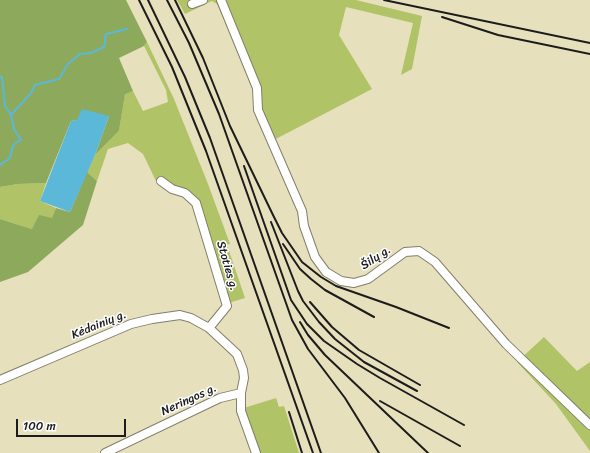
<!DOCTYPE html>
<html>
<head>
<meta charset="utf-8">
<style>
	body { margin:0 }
	#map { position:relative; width:590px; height:453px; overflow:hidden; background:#e7e0bc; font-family:Sriracha,sans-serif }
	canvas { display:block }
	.scale { position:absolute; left:16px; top:419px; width:110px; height:18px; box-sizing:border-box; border:2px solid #1c1c1c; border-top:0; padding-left:5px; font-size:12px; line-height:14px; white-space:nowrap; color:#1c1c1c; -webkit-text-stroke:3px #fff; paint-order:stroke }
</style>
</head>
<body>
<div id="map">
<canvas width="590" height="453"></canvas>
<div class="scale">100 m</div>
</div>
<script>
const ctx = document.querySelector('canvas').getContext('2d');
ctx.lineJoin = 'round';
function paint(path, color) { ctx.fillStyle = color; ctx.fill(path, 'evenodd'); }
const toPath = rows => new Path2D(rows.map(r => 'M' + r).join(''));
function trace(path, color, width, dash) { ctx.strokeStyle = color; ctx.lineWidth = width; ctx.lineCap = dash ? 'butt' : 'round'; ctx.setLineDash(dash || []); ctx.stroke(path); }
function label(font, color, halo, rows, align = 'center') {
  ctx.font = font + ' Sriracha,sans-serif'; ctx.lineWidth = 3; ctx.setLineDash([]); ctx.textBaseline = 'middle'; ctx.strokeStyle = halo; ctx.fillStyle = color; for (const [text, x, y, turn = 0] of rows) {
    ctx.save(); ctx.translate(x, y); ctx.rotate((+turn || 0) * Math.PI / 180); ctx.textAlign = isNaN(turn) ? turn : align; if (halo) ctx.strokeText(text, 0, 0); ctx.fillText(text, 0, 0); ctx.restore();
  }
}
const green = toPath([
	[177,0,356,0,422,16,412,69,401,75,413,23,346,7,339,35,372,89,268,143,253,108,253,88,217,4,212,1,185,14],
	[147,42,174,99,208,184,230,244,227,245,245,298,225,304,195,207,186,195,166,189,156,181,143,154,128,143,108,149,97,181,87,172,95,155,119,131,125,93,133,91,143,111,168,102,166,90,144,46],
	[46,183,40,201,56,208,52,219,32,229,0,219,0,187,18,184],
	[544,337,577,371,590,362,590,451,556,404,517,362],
	[276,398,279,407,284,406,299,453,260,453,244,408]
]);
const forest = toPath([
	[0,0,126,0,147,42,144,46,119,58,133,91,125,94,119,131,95,155,109,116,71,121,46,183,18,184,0,187],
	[87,172,97,181,83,225,28,272,0,282,0,219,32,229,39,215,52,218,56,208,70,212]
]);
const water = toPath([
	[82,109,109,116,95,155,70,212,40,201,71,121,77,120]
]);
const stream = toPath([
	[0,77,2,77,5,106,11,115],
	[0,165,10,158,13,145,21,140,14,129,11,115,31,93,35,85,59,79,68,64,80,54,91,53,104,47,106,34,127,29]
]);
const minor = toPath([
	[221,0,257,88,258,110,302,211,304,226,315,257,326,272,341,281,354,283,368,279,405,252,419,251,435,262,506,344,590,425],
	[192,4,203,0],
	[161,181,172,189,185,193,196,203,227,306,209,328,237,354,243,370,244,378,241,393,241,411,256,453],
	[0,380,131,324,152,319,180,315,191,318,209,328],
	[105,453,220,398,241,393]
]);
const rail = toPath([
	[139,0,172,67,206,151,313,453],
	[148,0,185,77,210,138,321,453],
	[167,0,189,43,219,114,292,320,308,349,345,398,379,453],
	[175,0,203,58,230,126,273,215,282,233,302,262,321,277,336,286,396,307,449,328],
	[384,0,590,43],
	[442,17,498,35,590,54],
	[244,166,291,300,307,324,324,341,357,364,380,378,464,425],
	[271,222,298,291,303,301,319,322,335,339,364,362,417,391],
	[283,244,300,269,311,279,325,290,374,317],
	[310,302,332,327,359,350,420,385],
	[300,322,308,335,325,355,428,453],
	[380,401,460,446],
	[289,412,302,453]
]);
const streetNames = [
	["Šilų g.",376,258,-34],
	["Stoties g.",227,266,74],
	["Kėdainių g.",99,325,-22],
	["Neringos g.",189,400,-25]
];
paint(green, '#b0c367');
paint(forest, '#8ca95c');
paint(water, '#5bb8d9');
trace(stream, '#5bb8d9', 2);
trace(minor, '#827e6c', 10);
trace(minor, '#fff', 8);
trace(rail, '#1c1c1c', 2);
label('12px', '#1c1c1c', '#fff', streetNames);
</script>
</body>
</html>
